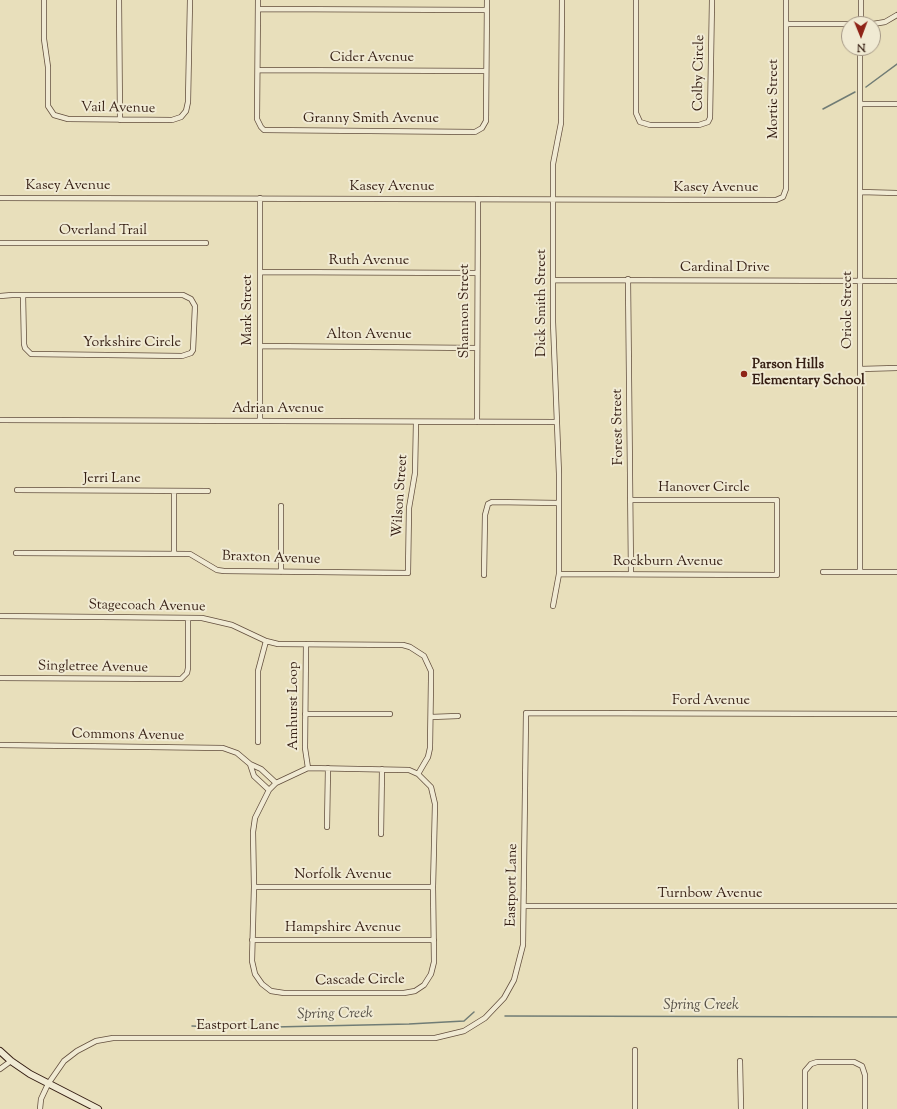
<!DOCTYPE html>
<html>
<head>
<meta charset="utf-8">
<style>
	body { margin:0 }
	#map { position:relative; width:897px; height:1109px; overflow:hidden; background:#e8dfbb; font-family:"Sorts Mill Goudy",serif }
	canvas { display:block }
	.north { position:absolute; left:841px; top:16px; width:40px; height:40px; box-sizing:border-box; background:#f0ead3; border:1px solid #a59886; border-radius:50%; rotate:179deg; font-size:11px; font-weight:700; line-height:16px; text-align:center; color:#351e13 }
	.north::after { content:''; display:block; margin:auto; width:14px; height:18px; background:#8f2418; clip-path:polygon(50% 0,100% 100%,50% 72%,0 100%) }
</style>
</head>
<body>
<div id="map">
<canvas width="897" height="1109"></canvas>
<div class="north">N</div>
</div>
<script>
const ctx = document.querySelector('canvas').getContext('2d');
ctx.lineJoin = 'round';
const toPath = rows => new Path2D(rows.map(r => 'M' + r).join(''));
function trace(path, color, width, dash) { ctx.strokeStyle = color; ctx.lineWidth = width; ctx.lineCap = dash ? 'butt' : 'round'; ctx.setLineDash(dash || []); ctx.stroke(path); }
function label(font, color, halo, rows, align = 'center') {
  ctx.font = font + ' "Sorts Mill Goudy",serif'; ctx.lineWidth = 4; ctx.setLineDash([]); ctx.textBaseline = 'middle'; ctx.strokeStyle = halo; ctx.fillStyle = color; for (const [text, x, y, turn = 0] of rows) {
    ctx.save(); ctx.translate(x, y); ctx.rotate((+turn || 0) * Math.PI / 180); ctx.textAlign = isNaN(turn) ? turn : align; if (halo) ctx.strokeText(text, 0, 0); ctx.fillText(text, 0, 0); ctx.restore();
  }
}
const stream = toPath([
	[866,87,897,64],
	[823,109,855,92],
	[505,1016,897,1017],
	[192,1026,229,1028,409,1024,464,1021,474,1012]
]);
const minor = toPath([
	[44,0,44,39,48,67,48,106,54,115,68,119,172,120,181,117,186,111,188,102,190,0],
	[119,0,120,120],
	[258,0,257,119,261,127,264,130,475,132,482,128,486,121,487,0],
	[636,0,636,113,640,122,650,125,699,125,708,122,710,118,712,0],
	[258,9,486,10],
	[786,24,849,24],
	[861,24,861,0],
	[873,24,885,22,897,15],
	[258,70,486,71],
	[860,104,897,104],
	[860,192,897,193],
	[0,198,776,200,783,197,786,189,786,0],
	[0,243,206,243],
	[260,272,477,273],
	[628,279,631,574],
	[554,280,897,281],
	[0,296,12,295,183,295,191,299,195,306,193,350,191,353,182,356,31,354,25,348,24,344,23,295],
	[260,346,477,348],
	[860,369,897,368],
	[0,420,557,422],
	[260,421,260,198],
	[477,422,478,199],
	[17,490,208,491],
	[16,553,190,554,217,570,224,571,408,573,409,508,415,473,416,422],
	[174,554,174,491],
	[281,572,281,506],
	[823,572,897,572],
	[860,572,860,48],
	[559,574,777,575,777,500,631,500],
	[484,575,485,515,488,504,492,502,559,503],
	[553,606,559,574,559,474,553,322,553,164,561,123,562,0],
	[0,616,202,618,232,625,266,641,278,644,403,645,410,647,424,656,431,671,431,679,430,748,428,757,418,774],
	[306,644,305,748,308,768],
	[0,678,181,679,187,673,188,668,188,618],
	[305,714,390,714],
	[431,717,458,716],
	[258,742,258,671,266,641],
	[0,745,223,748,237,753,250,764,261,769,276,783],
	[250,764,254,776,269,790],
	[308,768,409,770,418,774,431,787,435,804,433,887,434,962,431,974,424,985,415,991,404,993,284,993,271,991,262,984,255,974,252,961,254,887,253,832,255,818,269,790,276,783,308,768],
	[327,827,328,768],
	[381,834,382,769],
	[254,887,433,887],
	[524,906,897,906],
	[252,940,434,940],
	[740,1061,741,1109],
	[0,1069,11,1061],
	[40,1109,41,1099,48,1084,64,1061,77,1051,96,1041,113,1038,435,1038,464,1031,485,1018,504,998,514,980,523,945,526,713,897,714],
	[635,1109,635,1050],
	[805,1109,805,1071,811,1064,817,1062,854,1062,862,1066,865,1075,865,1109]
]);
const secondary = toPath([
	[0,1051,11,1061,30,1074,98,1109]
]);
const markers = [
	[744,374,4,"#8f2418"]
];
const streetNames = [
	["Cider Avenue",372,59],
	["Colby Circle",700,73,-89],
	["Mortie Street",775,99,-90],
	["Vail Avenue",118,109,1],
	["Granny Smith Avenue",371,120],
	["Kasey Avenue",68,187],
	["Kasey Avenue",392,188],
	["Kasey Avenue",716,189],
	["Overland Trail",103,232],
	["Ruth Avenue",369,262],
	["Cardinal Drive",725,269],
	["Dick Smith Street",543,303,-90],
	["Mark Street",249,310,-90],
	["Oriole Street",849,310,-90],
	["Shannon Street",466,311,-90],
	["Alton Avenue",369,336],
	["Yorkshire Circle",132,344],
	["Adrian Avenue",278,410],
	["Forest Street",619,427,-91],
	["Jerri Lane",112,480],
	["Hanover Circle",704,489],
	["Wilson Street",401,496,-86],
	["Braxton Avenue",271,559,2],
	["Rockburn Avenue",668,563],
	["Stagecoach Avenue",147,607,1],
	["Singletree Avenue",93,668,1],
	["Ford Avenue",711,702],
	["Amhurst Loop",295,706,-90],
	["Commons Avenue",128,736,1],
	["Norfolk Avenue",343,876],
	["Eastport Lane",513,885,-89],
	["Turnbow Avenue",710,895],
	["Hampshire Avenue",343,929],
	["Cascade Circle",360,981,-1],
	["Eastport Lane",238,1027]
];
const poiNames = [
	["Parson Hills",752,366],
	["Elementary School",752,382]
];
const waterNames = [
	["Spring Creek",701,1006],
	["Spring Creek",335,1015,-1]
];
trace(stream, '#707c75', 1.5);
trace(minor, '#624e3d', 6);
trace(secondary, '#351e13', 8);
trace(minor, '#f0ead3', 4.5);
trace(secondary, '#f0ead3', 6);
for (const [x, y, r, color] of markers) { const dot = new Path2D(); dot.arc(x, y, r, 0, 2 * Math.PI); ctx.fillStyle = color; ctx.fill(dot); trace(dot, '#f0ead3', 1.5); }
label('14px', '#351e13', '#f0ead3', streetNames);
label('bold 14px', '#351e13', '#f0ead3', poiNames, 'left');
label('italic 15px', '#534d44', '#f0ead3', waterNames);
</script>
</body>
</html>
